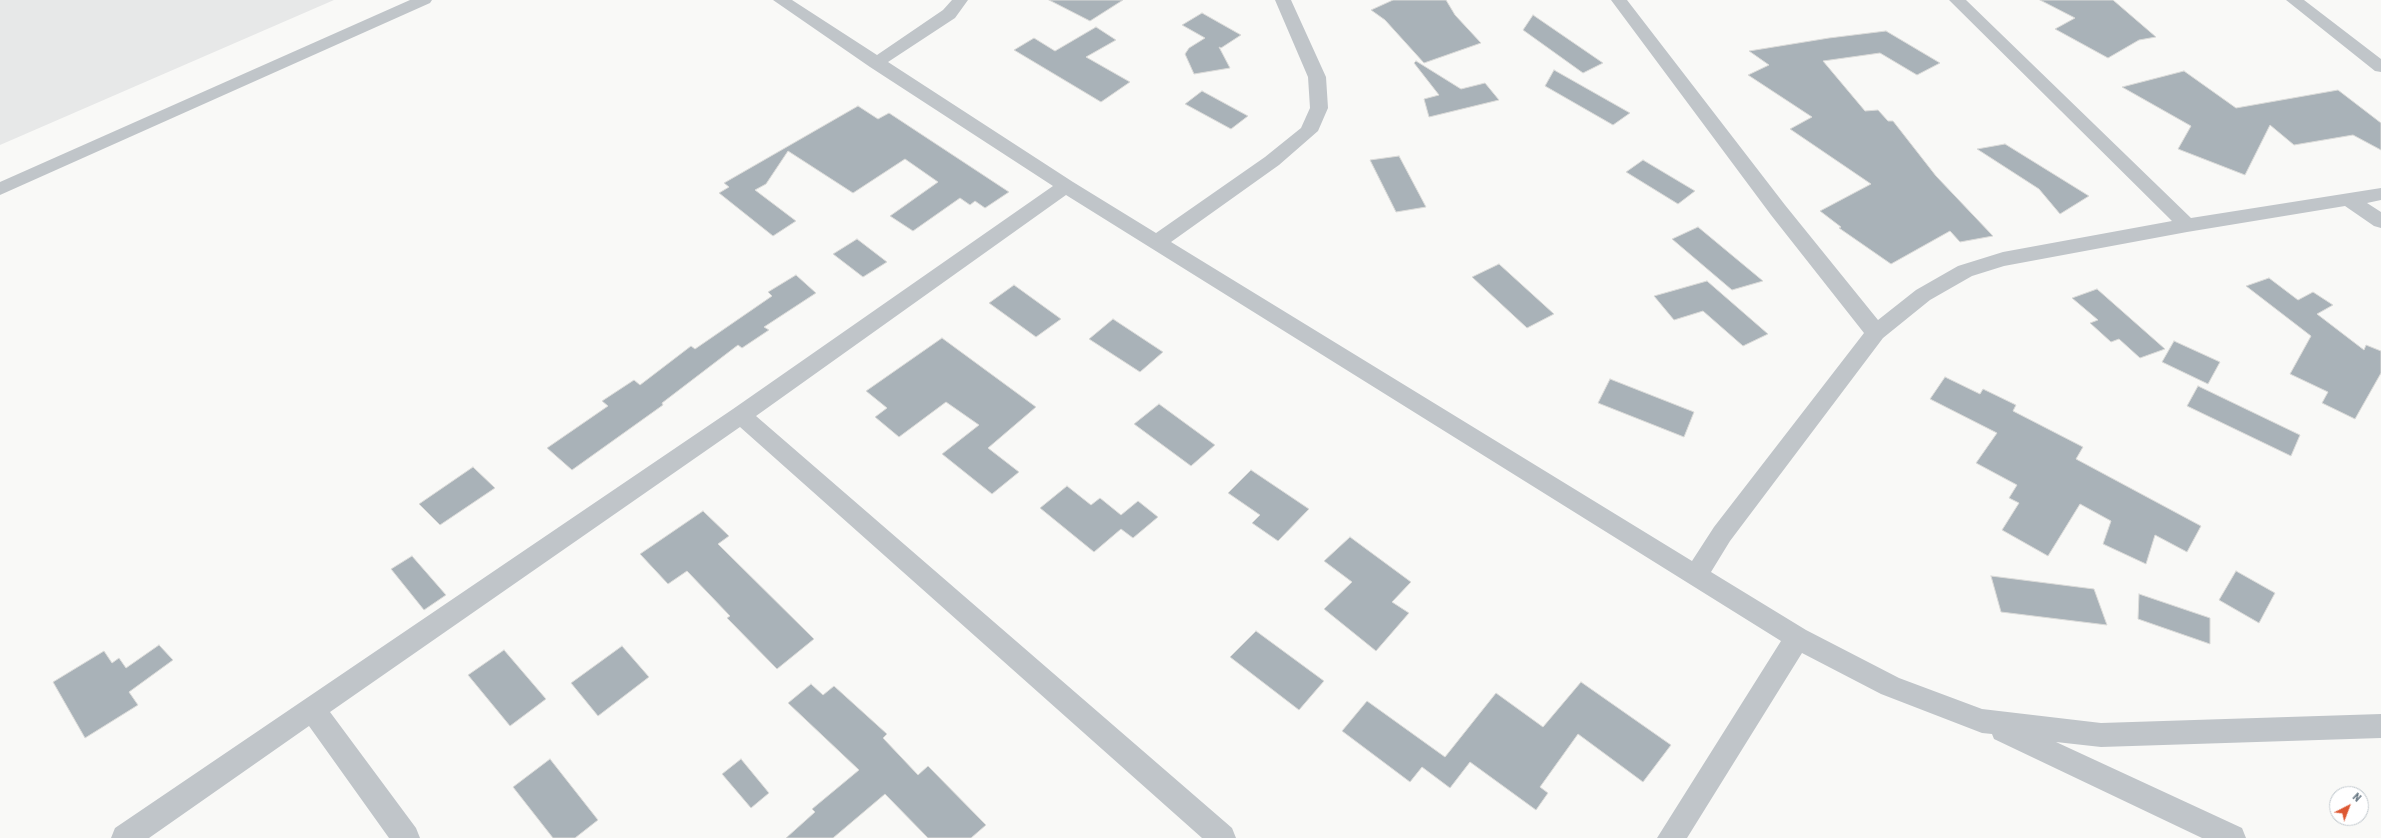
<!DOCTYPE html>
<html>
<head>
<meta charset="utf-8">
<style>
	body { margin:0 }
	#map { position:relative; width:2381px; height:838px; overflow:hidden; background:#f9f9f7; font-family:"Roboto Condensed",sans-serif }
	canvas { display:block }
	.north { position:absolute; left:2329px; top:786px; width:40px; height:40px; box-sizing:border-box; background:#fff; border:1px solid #c1c8cd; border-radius:50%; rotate:42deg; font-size:11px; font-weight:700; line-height:16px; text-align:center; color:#657581 }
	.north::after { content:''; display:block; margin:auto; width:14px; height:18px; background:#dd5833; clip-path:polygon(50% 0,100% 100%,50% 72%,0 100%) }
</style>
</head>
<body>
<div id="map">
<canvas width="2381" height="838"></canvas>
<div class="north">N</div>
</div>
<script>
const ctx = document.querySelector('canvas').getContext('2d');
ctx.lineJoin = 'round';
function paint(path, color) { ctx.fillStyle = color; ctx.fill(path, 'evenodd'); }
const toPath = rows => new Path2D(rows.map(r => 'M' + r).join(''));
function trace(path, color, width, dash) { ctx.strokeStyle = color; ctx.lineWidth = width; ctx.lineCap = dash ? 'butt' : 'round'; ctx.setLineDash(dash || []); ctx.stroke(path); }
const built = toPath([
	[0,0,334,0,0,145]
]);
const building = toPath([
	[1049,0,1123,0,1090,21,1049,0],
	[1393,0,1446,0,1455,15,1481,43,1424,63,1385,20,1371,10,1393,0],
	[2040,0,2113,0,2156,37,2139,40,2108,58,2055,29,2075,18,2040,0],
	[1202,13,1241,35,1221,48,1219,47,1230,68,1194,74,1185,54,1189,48,1205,38,1182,25,1202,13],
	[1533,15,1603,63,1583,73,1523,30,1533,15],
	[1096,27,1116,40,1086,57,1130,82,1101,102,1014,50,1034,38,1055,51,1096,27],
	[1886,31,1940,63,1917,75,1880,53,1823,61,1865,111,1878,110,1888,121,1893,121,1936,176,1993,236,1960,242,1950,231,1891,264,1839,228,1841,227,1820,211,1871,184,1790,129,1812,117,1748,75,1769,65,1749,51,1829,38,1886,31],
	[1416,61,1461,89,1485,83,1499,100,1429,117,1424,99,1439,95,1414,63,1416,61],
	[1554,70,1630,113,1613,125,1545,86,1554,70],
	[2184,71,2236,108,2338,90,2381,123,2381,150,2353,135,2294,145,2270,125,2245,175,2178,149,2191,126,2122,87,2184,71],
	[1202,91,1248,116,1231,129,1185,104,1202,91],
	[858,106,878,119,889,113,1009,192,985,208,975,201,970,205,960,198,913,231,890,216,938,182,905,159,853,193,788,151,766,184,755,190,796,221,773,236,719,193,729,187,724,183,858,106],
	[2005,144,2089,196,2060,214,2039,189,1977,149,2005,144],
	[1399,156,1426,207,1396,212,1370,160,1399,156],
	[1643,160,1695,191,1678,204,1626,172,1643,160],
	[1698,227,1763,281,1732,290,1672,239,1698,227],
	[857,239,887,262,863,277,833,254,857,239],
	[1499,264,1554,314,1527,328,1472,277,1499,264],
	[796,275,816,293,764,327,769,330,742,348,738,345,662,403,663,405,572,470,547,448,608,406,602,401,634,380,640,385,691,346,695,349,772,296,768,292,796,275],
	[2269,278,2298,300,2313,292,2333,305,2317,314,2364,350,2366,345,2381,351,2381,373,2355,419,2322,403,2328,392,2290,374,2311,336,2246,286,2269,278],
	[1707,281,1768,334,1743,346,1703,311,1674,320,1654,296,1707,281],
	[1014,285,1061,319,1036,337,989,303,1014,285],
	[2097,289,2165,349,2140,358,2119,339,2111,342,2090,323,2098,320,2072,298,2097,289],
	[1113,319,1163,352,1140,372,1089,339,1113,319],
	[942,338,1036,407,988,448,1019,472,992,494,942,454,979,425,946,402,899,437,875,417,887,408,866,391,942,338],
	[2174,341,2220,362,2208,384,2162,362,2174,341],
	[1945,377,1980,394,1983,389,2016,405,2013,411,2083,447,2076,459,2201,526,2187,552,2155,535,2146,564,2103,544,2111,521,2080,504,2048,556,2002,530,2019,503,2009,498,2017,485,1976,463,1997,433,1930,399,1945,377],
	[1610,379,1694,412,1684,437,1598,403,1610,379],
	[2198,386,2300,435,2291,456,2187,406,2198,386],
	[1159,404,1215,445,1191,466,1134,424,1159,404],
	[473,467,495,488,440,525,419,504,473,467],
	[1251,470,1309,509,1278,541,1252,523,1260,515,1228,493,1251,470],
	[1067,486,1091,505,1100,498,1121,515,1138,501,1158,517,1133,538,1121,529,1094,552,1040,508,1067,486],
	[703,511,729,536,718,544,814,639,777,669,727,618,730,616,687,571,668,584,640,554,703,511],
	[1350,537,1411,582,1392,602,1409,613,1376,651,1324,609,1352,582,1324,561,1350,537],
	[412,556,446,595,424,610,391,569,412,556],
	[2236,571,2275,593,2259,623,2219,600,2236,571],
	[1991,576,2094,589,2107,625,2001,612,1991,576],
	[2139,594,2210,618,2210,644,2138,619,2139,594],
	[1256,631,1324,681,1299,710,1230,657,1256,631],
	[159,645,173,660,129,692,138,705,85,738,53,682,104,651,112,663,119,658,126,668,159,645],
	[622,646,649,677,598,716,571,683,622,646],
	[504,650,546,699,510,726,468,675,504,650],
	[1581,682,1671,745,1643,782,1578,734,1540,787,1548,793,1536,810,1470,762,1450,788,1422,767,1410,782,1342,731,1367,701,1445,757,1496,693,1543,727,1581,682],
	[811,684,823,695,834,686,887,734,883,738,918,775,928,766,986,825,971,838,928,838,885,794,833,838,786,838,815,812,812,809,859,770,788,703,811,684],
	[550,759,598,820,575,838,553,838,513,787,550,759],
	[741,759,769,793,751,808,722,774,741,759]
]);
const minor = toPath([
	[410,0,432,0,430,3,0,195,0,182,410,0],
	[773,0,792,0,877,55,943,10,952,0,968,0,955,18,888,62,1073,182,1156,233,1265,157,1301,128,1310,108,1308,77,1275,0,1291,0,1326,77,1328,108,1318,131,1279,165,1171,242,1692,561,1714,527,1864,333,1771,215,1611,0,1627,0,1785,205,1878,320,1916,290,1958,266,2003,252,2172,221,1949,0,1966,0,2191,218,2381,188,2381,200,2367,203,2381,212,2381,228,2374,226,2345,206,2187,232,2004,266,1972,276,1930,300,1883,338,1730,541,1711,572,1806,630,1899,678,1982,709,2101,723,2381,714,2381,738,2101,747,2056,742,2242,828,2246,838,2202,838,1994,739,1992,734,1982,733,1881,694,1802,653,1687,838,1657,838,1781,641,1066,195,756,416,1232,828,1236,838,1202,838,740,427,330,712,416,828,420,838,389,838,309,726,149,838,111,838,115,828,733,409,1053,186,870,67,773,0],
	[2286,0,2304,0,2381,59,2381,72,2375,71,2286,0]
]);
paint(built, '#e7e8e8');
paint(building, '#a9b2b8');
trace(building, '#dbdbd9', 1);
paint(minor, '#c0c5c9');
</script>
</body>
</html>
